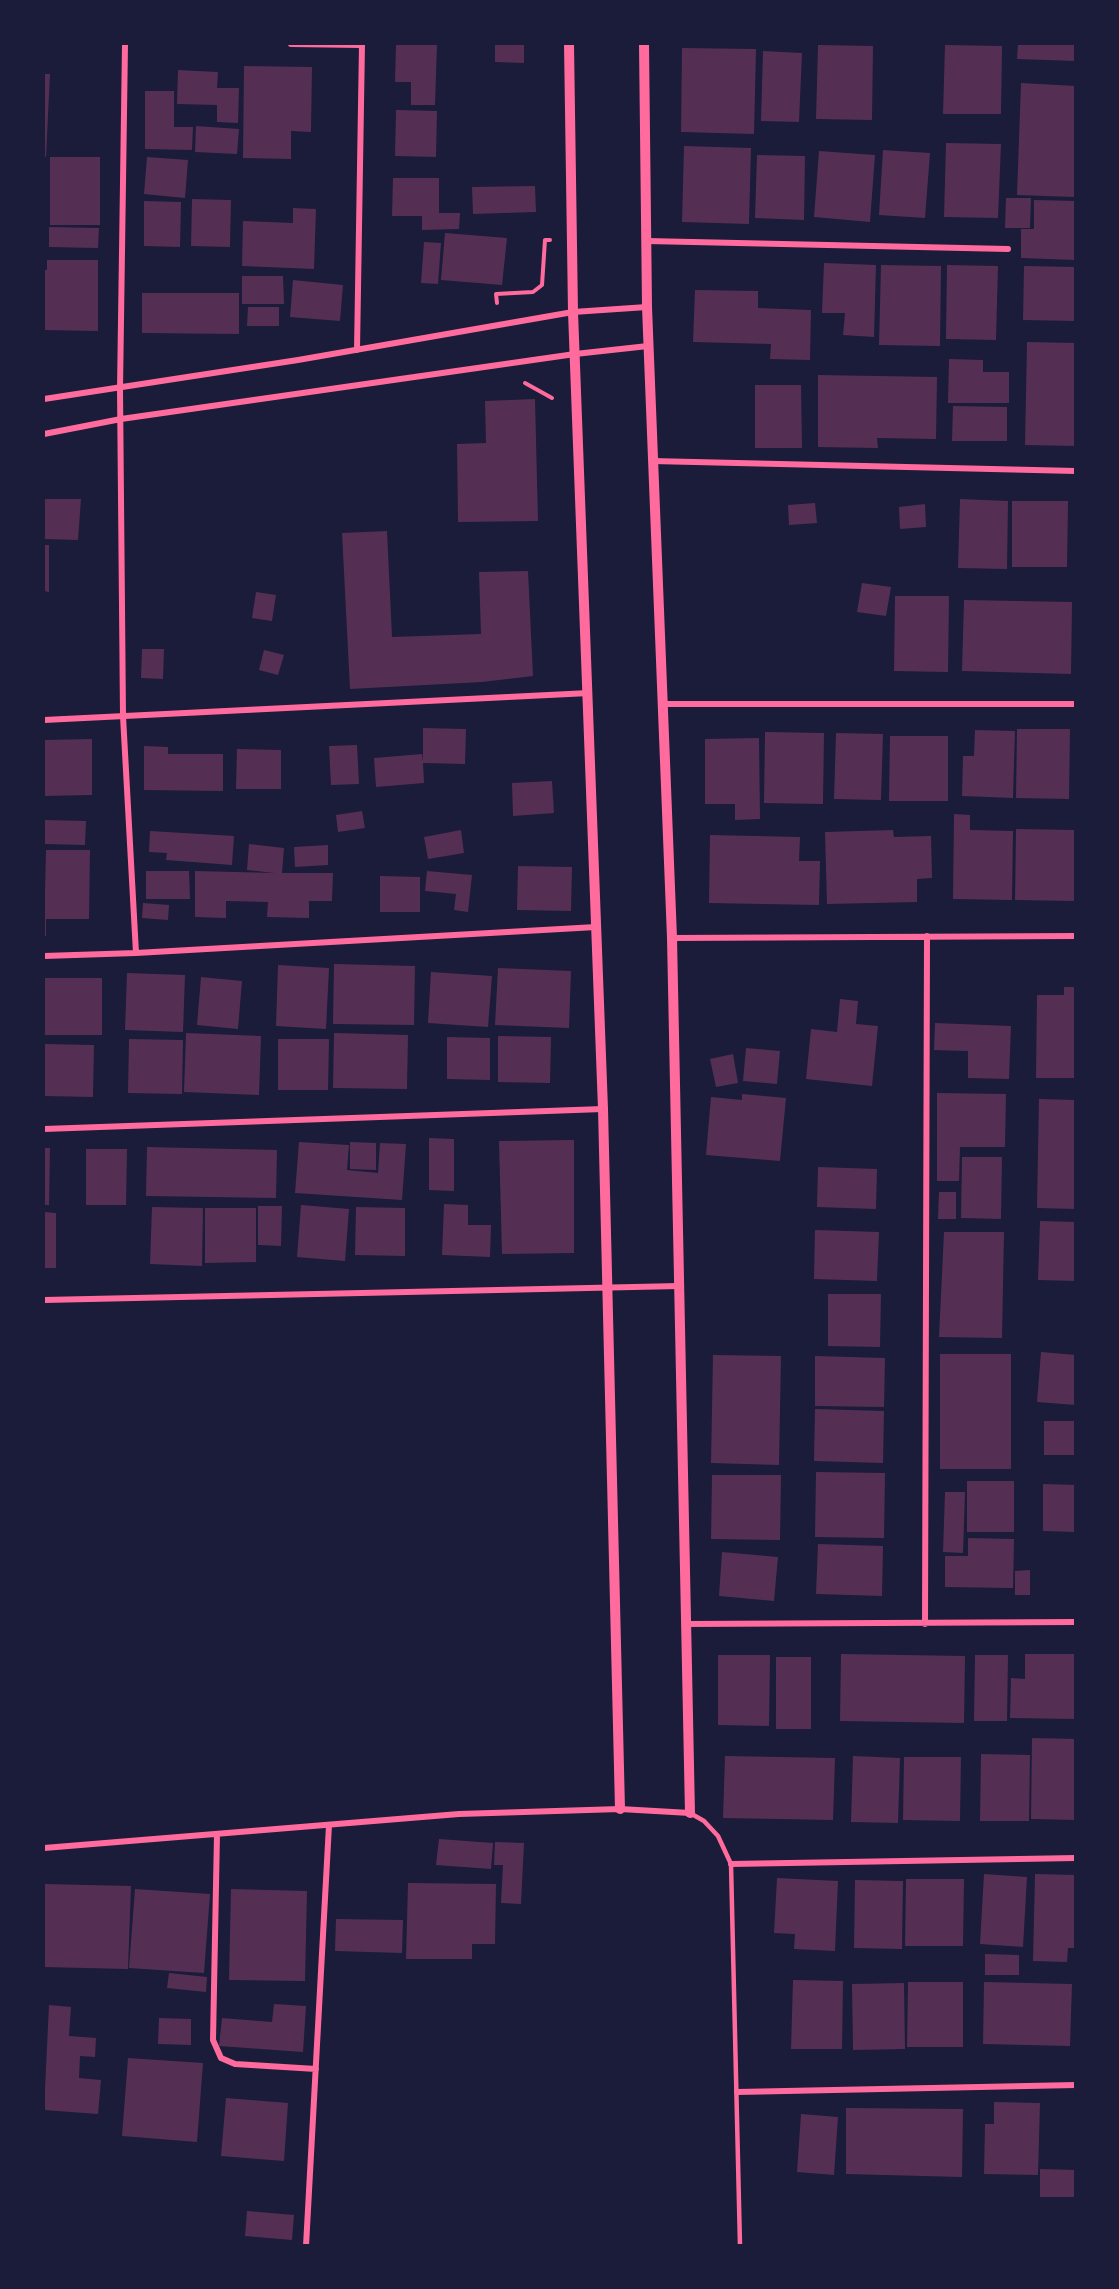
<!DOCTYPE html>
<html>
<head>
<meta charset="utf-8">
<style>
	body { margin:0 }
	#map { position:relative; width:1119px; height:2289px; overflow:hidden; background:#1b1b3a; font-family:"Golos Text",sans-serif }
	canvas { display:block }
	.frame { position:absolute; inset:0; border:45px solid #1b1b3a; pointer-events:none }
</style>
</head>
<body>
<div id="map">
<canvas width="1119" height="2289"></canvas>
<div class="frame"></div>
</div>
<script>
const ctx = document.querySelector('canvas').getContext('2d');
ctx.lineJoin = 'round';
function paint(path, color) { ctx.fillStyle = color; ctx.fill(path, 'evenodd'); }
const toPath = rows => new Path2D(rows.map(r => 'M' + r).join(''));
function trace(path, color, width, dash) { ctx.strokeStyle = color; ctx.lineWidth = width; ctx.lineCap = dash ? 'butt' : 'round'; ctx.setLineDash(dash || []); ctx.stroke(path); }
const building = toPath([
	[396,44,437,44,435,105,411,105,411,82,395,82],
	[495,44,524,44,524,63,495,62],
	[1018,44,1076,44,1076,61,1017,59],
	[818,45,873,46,872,120,816,119],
	[945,45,1002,46,1001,114,943,114],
	[682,48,756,49,754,134,681,132],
	[763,51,802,53,799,122,761,121],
	[244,66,312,67,311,132,291,131,291,159,243,158],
	[178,70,218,72,217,88,239,88,238,123,217,122,217,105,177,104],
	[44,74,50,74,46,157,44,156],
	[1021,83,1076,86,1074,197,1017,195],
	[145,91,174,91,174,127,193,127,192,150,145,149],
	[396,110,437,111,436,157,395,156],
	[196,126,239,129,237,154,195,152],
	[946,143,1001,144,998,218,944,217],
	[684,146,751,148,749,224,682,222],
	[883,150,930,153,925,218,879,215],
	[819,151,875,155,870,222,814,217],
	[757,155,805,156,804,220,755,218],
	[50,157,100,157,100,225,50,225],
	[147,157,188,160,185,198,144,194],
	[393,178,439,178,439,213,460,213,459,229,422,230,422,216,392,216],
	[535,186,536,212,473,214,472,187],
	[1006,198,1031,198,1030,228,1005,228],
	[192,199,231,200,230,247,191,246],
	[1034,200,1076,201,1076,260,1021,258,1021,229,1034,229],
	[144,201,181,202,180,247,144,246],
	[293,208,316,209,314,269,242,266,243,221,293,223],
	[49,227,99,228,98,248,49,247],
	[445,233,507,238,502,285,441,280],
	[424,242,441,243,438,284,421,283],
	[47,260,98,260,98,331,44,330,44,270,47,270],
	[824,263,876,265,874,337,843,335,845,313,822,313],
	[881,265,941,266,940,346,879,345],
	[947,265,998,266,996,340,946,339],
	[1024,266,1076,267,1076,321,1023,320],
	[242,276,283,276,284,304,242,304],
	[293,280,343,285,340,321,290,317],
	[695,290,758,291,758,308,811,310,810,360,770,359,771,344,693,342],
	[142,293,239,293,239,334,142,333],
	[248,307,279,307,279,326,247,326],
	[1027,342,1076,343,1076,446,1025,445],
	[949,359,983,360,983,372,1009,372,1009,403,948,403],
	[818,375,937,377,936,439,877,438,878,448,818,447],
	[755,385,801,385,802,448,755,448],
	[535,399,538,521,458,522,457,444,486,443,485,401],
	[953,406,1007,407,1007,441,952,441],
	[44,499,81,499,78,540,44,539],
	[960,499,1008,501,1007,569,958,568],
	[1012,501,1068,501,1067,567,1012,567],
	[815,503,817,523,789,525,788,505],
	[925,504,926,527,900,529,899,507],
	[387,531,392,637,481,634,479,572,528,571,533,676,482,682,350,689,342,533],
	[44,545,49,545,49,592,44,591],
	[862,583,891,587,886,616,857,612],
	[256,592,276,595,272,621,252,618],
	[895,596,949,596,948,672,894,671],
	[964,600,1072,602,1071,674,962,671],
	[142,649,164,649,163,679,141,678],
	[264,650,284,655,278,675,259,670],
	[423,728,466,729,465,764,423,763,424,783,376,787,374,758,422,754,423,761],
	[1017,729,1070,729,1069,799,1016,798],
	[975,730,1015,731,1013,798,962,796,963,756,974,756],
	[765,732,824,733,823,804,764,803],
	[836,733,883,734,881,800,834,799],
	[890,736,948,736,948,801,889,801],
	[759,738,760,819,735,820,735,804,705,804,705,739],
	[92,739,92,795,44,796,44,740],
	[357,745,359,784,331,785,329,746],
	[144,746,168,747,168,754,223,754,223,791,144,790],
	[237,749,281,750,281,789,236,789],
	[552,781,554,813,513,816,512,783],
	[362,811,365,828,338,832,336,815],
	[954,814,970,815,970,830,1013,831,1012,900,953,899],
	[45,820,86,821,85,845,45,844],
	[1016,829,1076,830,1076,901,1015,900],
	[461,830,464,853,428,859,424,837],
	[893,830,894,837,931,836,932,878,917,879,917,902,827,904,825,832],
	[150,831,234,836,232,865,166,860,167,853,149,852],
	[710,835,800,837,799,861,820,861,819,905,709,903],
	[249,844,284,848,282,873,333,873,332,901,309,901,309,918,267,917,268,902,226,901,226,918,195,917,195,871,275,873,247,870],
	[328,845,328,865,295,867,294,847],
	[46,850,90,850,89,919,46,919,46,936,44,936],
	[518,866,572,867,571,911,517,910],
	[146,871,189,871,190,899,146,899],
	[427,871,472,875,468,912,454,910,456,894,425,891],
	[380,876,420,877,420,912,380,912],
	[143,903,169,905,168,920,142,918],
	[334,964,415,966,414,1025,333,1024],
	[278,965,329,968,326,1029,276,1026],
	[498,968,571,971,569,1028,495,1025],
	[431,972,492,976,488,1027,428,1023],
	[127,973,185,975,183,1032,125,1030],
	[201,977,242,981,238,1029,197,1025],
	[44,978,102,978,102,1035,44,1035],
	[1064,987,1076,987,1076,1078,1036,1078,1037,995,1064,995],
	[840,999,858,1001,856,1024,878,1026,872,1086,806,1079,811,1029,837,1032],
	[935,1023,1011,1026,1009,1079,968,1078,968,1051,934,1050],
	[186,1033,261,1036,259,1095,184,1092],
	[334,1033,408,1035,407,1089,333,1088],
	[498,1036,551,1037,550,1083,498,1082],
	[447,1037,490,1038,490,1080,447,1079],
	[129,1039,183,1040,182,1094,128,1093],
	[278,1039,329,1039,328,1090,278,1090],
	[44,1044,94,1045,93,1097,44,1096],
	[746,1048,780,1051,777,1084,743,1081],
	[733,1054,738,1083,716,1087,710,1059],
	[937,1093,1006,1094,1005,1147,960,1147,959,1181,937,1181],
	[742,1094,786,1098,780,1161,706,1155,711,1097,742,1100],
	[1039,1099,1076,1100,1076,1209,1037,1208],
	[429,1138,454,1139,454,1191,429,1190],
	[574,1140,574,1253,502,1254,499,1141],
	[299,1142,349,1145,347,1170,378,1173,380,1143,406,1144,402,1200,295,1193],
	[350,1142,376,1143,376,1170,350,1169],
	[147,1147,277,1150,276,1198,146,1196],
	[44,1148,50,1148,49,1205,44,1205],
	[86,1149,127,1149,126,1205,86,1205],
	[962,1157,1002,1157,1001,1219,961,1218],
	[818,1167,877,1169,876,1209,817,1207],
	[939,1192,956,1192,956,1219,938,1219],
	[444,1204,468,1205,468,1225,491,1225,490,1257,442,1255],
	[301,1205,349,1209,345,1261,297,1257],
	[258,1206,282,1206,281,1246,258,1245],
	[152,1207,203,1208,202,1266,150,1264],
	[356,1207,405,1208,405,1256,355,1255],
	[205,1208,256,1208,256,1262,205,1263],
	[44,1212,56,1213,56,1268,44,1268],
	[1040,1221,1076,1222,1076,1281,1038,1280],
	[815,1230,879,1232,877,1281,814,1279],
	[944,1232,1004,1232,1002,1338,939,1337],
	[828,1294,881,1294,880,1347,828,1346],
	[1041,1352,1076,1355,1076,1405,1037,1402],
	[940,1354,1011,1354,1011,1469,940,1469],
	[713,1355,781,1356,779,1465,711,1463],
	[815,1356,885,1358,884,1407,815,1406],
	[815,1409,884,1411,883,1463,814,1461],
	[1044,1421,1076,1421,1076,1455,1044,1455],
	[816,1472,885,1473,884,1538,815,1537],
	[712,1475,781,1475,780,1540,711,1539],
	[967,1481,1014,1481,1014,1532,967,1532],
	[1043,1484,1076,1485,1076,1532,1043,1531],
	[945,1492,965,1492,963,1553,943,1552],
	[968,1538,1014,1539,1013,1588,945,1587,945,1556,968,1556],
	[818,1544,883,1546,882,1596,816,1594],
	[722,1552,778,1557,774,1601,719,1596],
	[1030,1570,1030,1595,1015,1595,1015,1571],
	[841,1654,965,1656,964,1723,840,1721],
	[1025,1654,1076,1654,1076,1719,1010,1718,1011,1678,1025,1679],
	[718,1655,770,1655,769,1726,718,1725],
	[975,1655,1008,1655,1007,1721,974,1721],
	[776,1657,811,1657,811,1729,776,1729],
	[1032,1738,1076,1739,1076,1820,1031,1819],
	[981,1754,1030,1755,1029,1821,980,1821],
	[725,1756,835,1758,833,1820,723,1818],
	[853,1756,900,1758,898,1823,851,1822],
	[904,1757,961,1757,960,1821,903,1820],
	[439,1839,493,1843,491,1869,436,1865],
	[495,1842,524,1843,521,1904,501,1903,503,1865,494,1865],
	[984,1874,1027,1877,1023,1947,980,1944],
	[1035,1874,1076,1875,1076,1948,1068,1948,1067,1962,1033,1961],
	[777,1878,838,1881,835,1951,794,1949,795,1934,774,1933],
	[906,1879,964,1879,963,1946,905,1946],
	[855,1880,903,1881,902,1949,854,1948],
	[408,1883,496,1884,495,1944,472,1944,472,1959,406,1959],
	[44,1884,131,1886,128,1969,44,1967],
	[135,1889,210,1894,204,1973,129,1968],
	[231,1889,307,1891,305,1981,229,1980],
	[336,1919,403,1920,402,1953,335,1951],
	[985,1954,1019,1955,1019,1975,985,1975],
	[169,1973,207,1977,206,1992,167,1988],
	[793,1980,843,1981,842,2049,791,2049],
	[908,1982,963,1982,963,2047,907,2047],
	[984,1982,1072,1984,1070,2046,983,2044],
	[904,1983,905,2049,853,2050,852,1984],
	[274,2004,306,2006,303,2052,219,2046,222,2018,272,2022],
	[49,2005,71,2007,69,2036,96,2038,95,2057,80,2056,79,2078,101,2080,98,2114,44,2110],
	[159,2018,191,2019,191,2045,158,2044],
	[128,2058,203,2063,197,2142,122,2136],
	[226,2098,288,2103,284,2161,221,2156],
	[994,2102,1040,2103,1038,2175,984,2174,985,2124,994,2124],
	[846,2108,963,2109,962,2177,846,2174],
	[801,2114,838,2117,834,2175,797,2172],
	[1040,2169,1076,2170,1076,2197,1040,2197],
	[247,2211,294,2215,292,2240,245,2236]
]);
const path = toPath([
	[497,303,496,294,533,292,542,285,545,240,550,240],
	[525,383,552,398]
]);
const service = toPath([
	[690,1813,704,1821,718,1836,731,1864,740,2246]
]);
const minor = toPath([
	[125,44,120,389,123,716,136,953],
	[291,44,361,45],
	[647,241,1008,249],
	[357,350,362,44],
	[44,399,298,360,573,312,647,307],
	[44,434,121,419,575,354,648,346],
	[652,461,1076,471],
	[663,704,1076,704],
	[44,720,589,693],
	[672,938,1076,936],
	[44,956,136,953,596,927],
	[44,1129,603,1109],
	[44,1300,679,1286],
	[686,1624,1076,1622],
	[925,1624,927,936],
	[217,1834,213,2040,221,2058,235,2064,316,2069],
	[44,1848,459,1814,620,1809,690,1813],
	[731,1864,1076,1858],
	[737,2092,1076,2085],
	[306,2246,329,1825]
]);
const tertiary = toPath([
	[569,44,573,312,603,1109,620,1809],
	[644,44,647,307,672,938,690,1813]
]);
paint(building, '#542f53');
trace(path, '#ff6b9d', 4);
trace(service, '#ff6b9d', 4.5);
trace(minor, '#ff6b9d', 6);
trace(tertiary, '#ff6b9d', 10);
</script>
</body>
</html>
